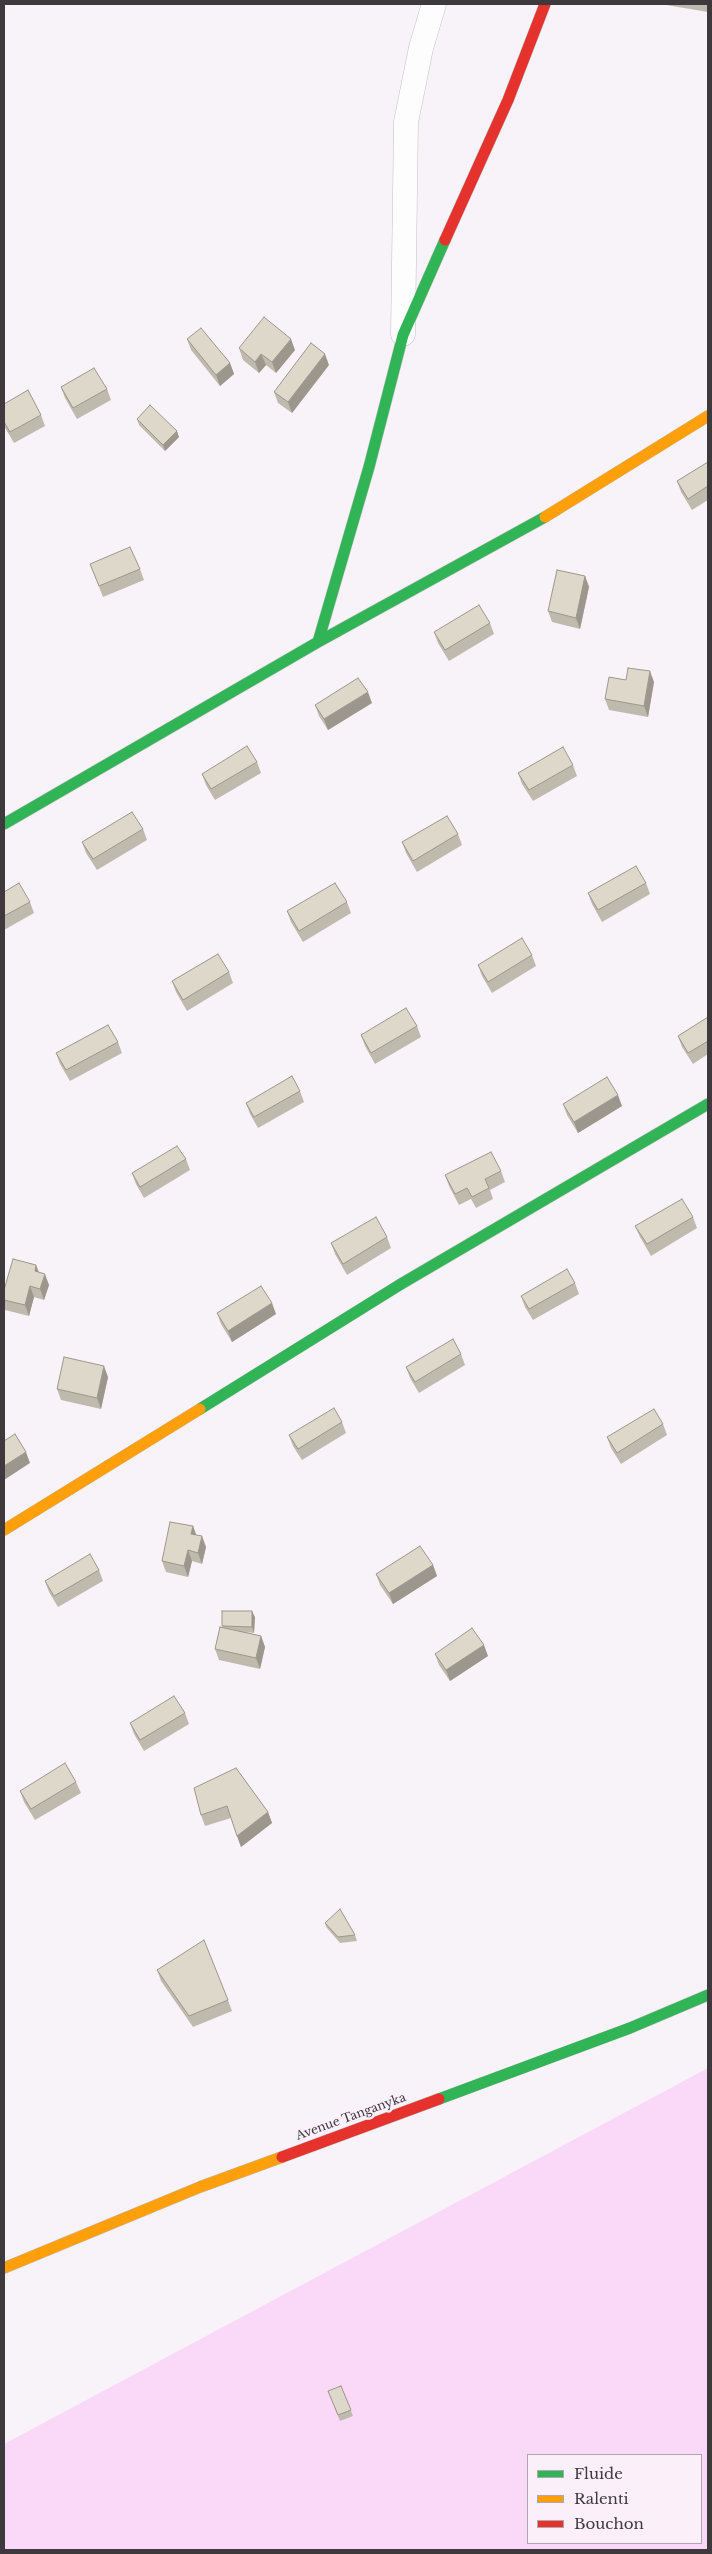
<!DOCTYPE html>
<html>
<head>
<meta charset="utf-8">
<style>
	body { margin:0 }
	#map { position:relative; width:712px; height:2554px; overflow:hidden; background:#f8f3f8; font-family:"Libre Baskerville",serif }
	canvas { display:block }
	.frame { position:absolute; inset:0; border:5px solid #3e393d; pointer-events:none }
	.legend { position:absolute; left:527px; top:2454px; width:175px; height:90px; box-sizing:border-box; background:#fbf0fa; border:1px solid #afa7ae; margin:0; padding:6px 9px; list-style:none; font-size:15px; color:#3e393d }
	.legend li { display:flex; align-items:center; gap:10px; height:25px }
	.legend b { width:25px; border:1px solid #afa7ae }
</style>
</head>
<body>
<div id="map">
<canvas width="712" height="2554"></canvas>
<div class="frame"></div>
<ul class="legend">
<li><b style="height:6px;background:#30b455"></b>Fluide</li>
<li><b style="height:6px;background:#ff9f0a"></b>Ralenti</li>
<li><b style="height:6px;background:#e5322d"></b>Bouchon</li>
</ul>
</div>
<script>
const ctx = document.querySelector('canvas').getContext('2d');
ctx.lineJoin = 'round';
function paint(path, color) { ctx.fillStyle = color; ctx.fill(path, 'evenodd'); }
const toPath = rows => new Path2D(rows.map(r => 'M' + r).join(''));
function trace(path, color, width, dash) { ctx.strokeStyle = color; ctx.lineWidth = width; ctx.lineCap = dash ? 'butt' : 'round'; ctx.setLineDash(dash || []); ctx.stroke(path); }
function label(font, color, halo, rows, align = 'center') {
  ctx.font = font + ' "Libre Baskerville",serif'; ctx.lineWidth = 5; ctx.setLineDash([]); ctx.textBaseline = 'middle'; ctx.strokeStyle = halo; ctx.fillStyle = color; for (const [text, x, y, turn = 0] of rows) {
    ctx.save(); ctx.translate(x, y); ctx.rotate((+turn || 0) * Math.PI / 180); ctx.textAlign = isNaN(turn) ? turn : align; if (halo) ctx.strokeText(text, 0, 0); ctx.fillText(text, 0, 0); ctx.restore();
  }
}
const green = toPath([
	[708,2068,708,2550,4,2550,4,2444],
	[528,2455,701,2455,701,2543,528,2543]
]);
const street = toPath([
	[403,334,406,122,421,48,434,4]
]);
const fast = toPath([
	[318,642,369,467,403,335,445,240],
	[4,824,318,642,545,517],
	[200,1409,401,1284,708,1104],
	[439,2099,630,2028,708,1995]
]);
const slow = toPath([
	[545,517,708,416],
	[4,1530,200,1409],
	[4,2268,200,2187,282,2157]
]);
const jam = toPath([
	[445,240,508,100,545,4],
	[282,2157,439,2099]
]);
const wall = toPath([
	[660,4,708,4,708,12],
	[187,339,230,363,234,374,220,386,191,350],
	[239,348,295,350,276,373,266,365,259,373,243,360],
	[329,365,292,413,278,403,274,392],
	[61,387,107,389,111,400,77,419,65,398],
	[4,404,41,415,45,426,14,443,4,426],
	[137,419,179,437,165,451,139,425],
	[708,462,708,500,692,510,681,492,677,481],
	[90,564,140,569,144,580,103,597],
	[585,576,589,587,580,629,552,622,548,611],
	[490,623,494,634,449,661,438,643,434,632],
	[626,680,654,682,648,717,609,710,605,699],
	[372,703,328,730,319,716,315,705],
	[257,762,261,773,215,800,206,785,202,774],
	[573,765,577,776,533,801,522,784,518,773],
	[143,829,147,840,97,870,86,853,82,842],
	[458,834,462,845,417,872,406,853,402,842],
	[646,883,650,894,602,922,592,904,588,893],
	[4,892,30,902,34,913,4,930],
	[347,902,351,913,303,942,291,922,287,911],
	[532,955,536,966,492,993,482,976,478,965],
	[229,972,233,983,187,1011,176,992,172,981],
	[708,1017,708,1054,693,1064,682,1047,678,1036],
	[417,1026,421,1037,375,1064,365,1046,361,1035],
	[118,1042,122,1053,70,1081,60,1064,56,1053],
	[300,1091,304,1102,258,1128,250,1114,246,1103],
	[563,1104,622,1106,578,1133,567,1115],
	[186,1159,190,1170,144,1198,136,1184,132,1173],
	[501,1171,505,1182,490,1190,493,1199,476,1208,471,1199,459,1205,449,1186,445,1175],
	[693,1217,697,1228,651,1256,640,1237,635,1226],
	[387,1237,391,1248,347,1275,335,1254,331,1243],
	[36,1265,39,1272,49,1285,44,1300,34,1297,29,1316,5,1310,4,1306,4,1290],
	[575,1283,579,1294,533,1320,525,1307,521,1296],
	[217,1313,276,1314,232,1342,221,1324],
	[461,1354,465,1365,419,1393,410,1378,406,1367],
	[108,1377,101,1409,61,1400,57,1389],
	[342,1422,346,1433,302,1460,293,1446,289,1435],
	[663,1424,667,1435,621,1464,611,1448,607,1437],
	[193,1526,196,1535,206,1547,202,1564,192,1561,188,1577,166,1572,162,1561],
	[433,1565,437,1576,393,1604,380,1585,376,1574],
	[99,1570,103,1581,58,1607,49,1592,45,1581],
	[255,1617,254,1633,244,1632,261,1636,265,1647,260,1669,219,1660,215,1649,223,1628,222,1626],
	[435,1654,488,1656,450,1681,439,1665],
	[185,1713,189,1724,144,1751,134,1734,130,1723],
	[236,1768,268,1812,272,1823,241,1847,231,1818,205,1826,201,1815],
	[76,1782,81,1793,35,1820,24,1802,20,1791],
	[325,1923,355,1935,357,1941,340,1943,327,1928],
	[157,1970,228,2000,232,2011,193,2027,161,1981],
	[341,2386,353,2416,340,2421,328,2391]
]);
const shadedWall = toPath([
	[291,339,295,350,276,373,272,362],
	[261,354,266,365,259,373,255,362],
	[325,354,329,365,292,413,288,402],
	[230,363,234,374,220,386,216,375],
	[177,431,179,437,165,451,163,445],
	[585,576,589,587,580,629,576,618],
	[650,671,654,682,648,717,644,706],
	[368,692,372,703,328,730,324,719],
	[618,1095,622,1106,578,1133,574,1122],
	[36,1265,40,1276,35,1271],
	[45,1274,49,1285,44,1300,40,1289],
	[30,1286,34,1297,29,1316,25,1305],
	[272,1303,276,1314,232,1342,228,1331],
	[104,1366,108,1377,101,1409,97,1398],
	[26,1452,30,1463,4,1480,4,1466],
	[193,1526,197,1537,191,1534],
	[202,1536,206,1547,202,1564,198,1553],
	[188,1550,192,1561,188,1577,184,1566],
	[433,1565,437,1576,393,1604,389,1593],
	[252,1611,255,1617,254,1633,252,1627],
	[261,1636,265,1647,260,1669,256,1658],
	[484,1645,488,1656,450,1681,446,1670],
	[268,1812,272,1823,241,1847,237,1836]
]);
const building = toPath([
	[264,317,291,339,272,362,261,354,255,362,239,348,264,317],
	[201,328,230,363,216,375,187,339,201,328],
	[311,343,325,354,288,402,274,392,311,343],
	[94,368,107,389,73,408,61,387,94,368],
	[28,390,41,415,10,432,4,422,4,404,28,390],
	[150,405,177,431,163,445,137,419,150,405],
	[708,462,708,486,688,499,677,481,708,462],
	[130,547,140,569,99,586,90,564,130,547],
	[557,570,585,576,576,618,548,611,557,570],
	[479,605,490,623,445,650,434,632,479,605],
	[628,668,650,671,644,706,605,699,609,677,626,680,628,668],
	[358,678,368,692,324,719,315,705,358,678],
	[247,746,257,762,211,789,202,774,247,746],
	[563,747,573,765,529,790,518,773,563,747],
	[132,812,143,829,93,859,82,842,132,812],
	[447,816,458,834,413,861,402,842,447,816],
	[636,866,646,883,598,910,588,893,636,866],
	[19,883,30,902,4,916,4,892,19,883],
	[335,883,347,902,299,931,287,911,335,883],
	[522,938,532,955,488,982,478,965,522,938],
	[218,954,229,972,183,1000,172,981,218,954],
	[406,1008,417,1026,371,1053,361,1035,406,1008],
	[708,1017,708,1041,688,1053,678,1036,708,1017],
	[108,1025,118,1042,66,1070,56,1053,108,1025],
	[292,1076,300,1091,254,1117,246,1103,292,1076],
	[607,1077,618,1095,574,1122,563,1104,607,1077],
	[177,1146,186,1159,140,1187,132,1173,177,1146],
	[491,1152,501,1171,485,1179,489,1188,472,1197,467,1188,455,1194,445,1175,491,1152],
	[682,1199,693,1217,647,1244,635,1226,682,1199],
	[376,1217,387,1237,343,1264,331,1243,376,1217],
	[13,1259,36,1265,35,1271,45,1274,40,1289,30,1286,25,1305,4,1300,4,1290,13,1259],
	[567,1269,575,1283,529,1309,521,1296,567,1269],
	[261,1286,272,1303,228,1331,217,1313,261,1286],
	[453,1339,461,1354,415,1382,406,1367,453,1339],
	[64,1357,104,1366,97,1398,57,1389,64,1357],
	[334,1408,342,1422,298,1449,289,1435,334,1408],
	[654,1409,663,1424,617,1453,607,1437,654,1409],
	[15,1434,26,1452,4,1466,4,1441,15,1434],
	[170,1522,193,1526,191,1534,202,1536,198,1553,188,1550,184,1566,162,1561,170,1522],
	[420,1546,433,1565,389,1593,376,1574,420,1546],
	[90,1554,99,1570,54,1596,45,1581,90,1554],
	[222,1611,252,1611,252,1627,222,1626,222,1611],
	[220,1627,261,1636,256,1658,215,1649,220,1627],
	[472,1628,484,1645,446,1670,435,1654,472,1628],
	[174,1696,185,1713,140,1740,130,1723,174,1696],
	[65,1763,76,1782,31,1809,20,1791,65,1763],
	[236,1768,268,1812,237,1836,227,1806,201,1815,194,1788,236,1768],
	[340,1909,355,1935,338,1937,325,1923,340,1909],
	[204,1940,228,2000,189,2016,157,1970,204,1940],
	[341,2386,351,2410,338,2415,328,2391,341,2386]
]);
const streetNames = [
	["Avenue Tanganyka",351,2117,-20]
];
paint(green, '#fad9f8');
trace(street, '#c2bec2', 25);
trace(fast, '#c2bec2', 12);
trace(slow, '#c2bec2', 12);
trace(jam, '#c2bec2', 12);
trace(street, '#fefdfe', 24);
trace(fast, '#30b455', 11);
trace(slow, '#ff9f0a', 11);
trace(jam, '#e5322d', 11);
paint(wall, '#bfbaae');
paint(shadedWall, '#9b978d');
paint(building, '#ded8ca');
trace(building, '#9b978d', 1);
label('12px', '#3e393d', '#fbf0fa', streetNames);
</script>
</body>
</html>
